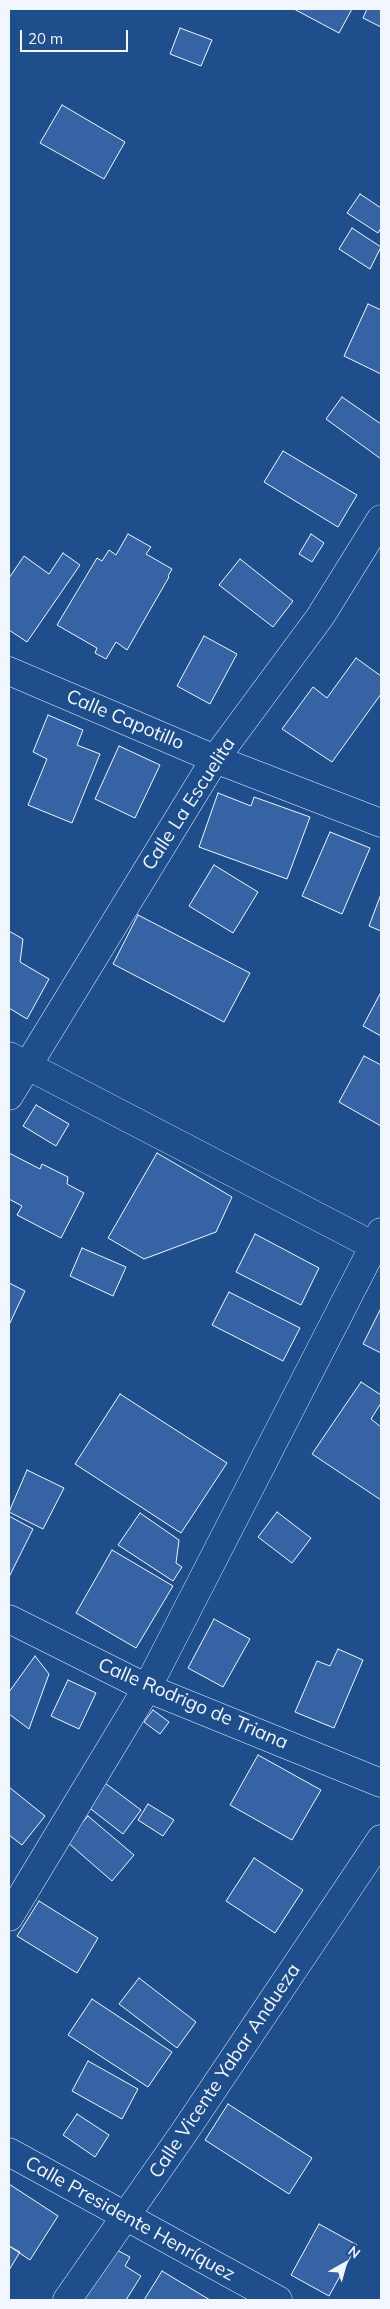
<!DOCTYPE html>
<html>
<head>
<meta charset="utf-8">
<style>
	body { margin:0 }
	#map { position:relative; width:390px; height:2309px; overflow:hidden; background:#1f4e8c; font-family:Mulish,sans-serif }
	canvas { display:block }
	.frame { position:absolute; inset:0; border:10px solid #f2f6ff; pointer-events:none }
	.north { position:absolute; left:320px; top:2239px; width:50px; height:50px; -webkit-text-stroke:4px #1f4e8c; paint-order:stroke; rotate:38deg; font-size:14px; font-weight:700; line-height:20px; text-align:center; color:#f2f6ff }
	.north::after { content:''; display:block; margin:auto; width:18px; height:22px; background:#f2f6ff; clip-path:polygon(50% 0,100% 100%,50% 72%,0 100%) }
	.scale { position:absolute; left:20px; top:30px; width:108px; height:22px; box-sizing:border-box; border:2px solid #f2f6ff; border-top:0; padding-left:6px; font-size:15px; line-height:18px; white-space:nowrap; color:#f2f6ff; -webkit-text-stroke:4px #1f4e8c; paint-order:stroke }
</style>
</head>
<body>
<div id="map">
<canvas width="390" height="2309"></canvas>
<div class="frame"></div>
<div class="north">N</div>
<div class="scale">20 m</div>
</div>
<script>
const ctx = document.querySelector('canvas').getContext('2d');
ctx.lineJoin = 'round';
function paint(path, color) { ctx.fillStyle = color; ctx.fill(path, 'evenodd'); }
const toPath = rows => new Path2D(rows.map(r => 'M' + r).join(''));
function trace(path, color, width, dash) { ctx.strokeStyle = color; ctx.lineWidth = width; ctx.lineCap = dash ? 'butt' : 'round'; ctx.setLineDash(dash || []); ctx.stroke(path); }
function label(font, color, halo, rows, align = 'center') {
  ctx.font = font + ' Mulish,sans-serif'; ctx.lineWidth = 4; ctx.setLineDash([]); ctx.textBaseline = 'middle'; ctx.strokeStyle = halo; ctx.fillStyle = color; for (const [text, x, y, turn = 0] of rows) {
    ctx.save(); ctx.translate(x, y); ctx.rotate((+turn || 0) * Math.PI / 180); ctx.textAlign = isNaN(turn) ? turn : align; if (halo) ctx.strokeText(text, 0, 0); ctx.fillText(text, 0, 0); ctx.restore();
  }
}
const building = toPath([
	[294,9,352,9,339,33,294,9],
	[367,9,381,9,381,27,363,18,367,9],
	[180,28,212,40,201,66,170,54,180,28],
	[62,105,125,142,104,179,40,143,62,105],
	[360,194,381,208,381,228,378,233,347,213,360,194],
	[352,228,381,247,370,269,339,249,352,228],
	[368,304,381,310,381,374,344,356,368,304],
	[342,397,381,424,381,459,326,419,342,397],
	[283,451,357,495,338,527,264,482,283,451],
	[128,534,151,547,146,554,172,569,168,576,169,577,127,650,116,642,106,659,95,653,97,648,57,625,97,558,102,561,109,550,116,555,128,534],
	[311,534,324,543,312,562,299,554,311,534],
	[63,553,80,565,27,642,9,630,9,578,24,556,49,574,63,553],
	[240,559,293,601,273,627,219,585,240,559],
	[204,636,237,654,210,704,177,686,204,636],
	[356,658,381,676,381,694,332,762,282,729,313,687,327,698,356,658],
	[48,715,83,730,77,745,100,754,72,823,28,805,47,759,33,752,48,715],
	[119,746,160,765,135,818,95,799,119,746],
	[218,793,251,806,254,797,310,817,287,879,199,847,218,793],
	[330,832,370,848,342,914,302,896,330,832],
	[214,865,258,892,233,933,189,906,214,865],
	[381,894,381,931,369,926,381,894],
	[138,915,250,973,224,1022,113,964,138,915],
	[9,931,23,939,20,962,49,979,27,1019,9,1008,9,931],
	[381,992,381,1036,363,1026,381,992],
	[364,1056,381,1065,381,1126,339,1102,364,1056],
	[36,1105,69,1124,56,1146,23,1126,36,1105],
	[9,1153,40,1169,42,1164,68,1177,67,1184,84,1193,61,1238,17,1215,22,1206,9,1199,9,1153],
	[157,1153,232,1197,216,1232,144,1259,108,1238,157,1153],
	[255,1234,319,1268,301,1305,236,1272,255,1234],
	[82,1248,126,1267,113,1296,70,1276,82,1248],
	[9,1283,25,1291,9,1325,9,1283],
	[229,1292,300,1328,283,1361,212,1325,229,1292],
	[381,1308,381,1353,363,1344,381,1308],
	[361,1382,381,1395,381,1403,371,1419,381,1427,381,1500,312,1454,361,1382],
	[120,1394,227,1463,181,1533,75,1464,120,1394],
	[27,1470,64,1488,43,1529,9,1512,27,1470],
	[277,1512,311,1538,292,1563,258,1537,277,1512],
	[140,1513,179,1540,176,1563,182,1567,173,1581,118,1545,140,1513],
	[9,1516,33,1529,9,1577,9,1516],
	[112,1550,173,1586,136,1648,76,1613,112,1550],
	[214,1619,250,1639,223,1687,188,1668,214,1619],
	[338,1649,363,1660,334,1728,295,1712,317,1661,330,1666,338,1649],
	[35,1656,49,1674,29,1729,9,1714,9,1692,35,1656],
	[68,1680,96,1693,79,1729,51,1716,68,1680],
	[153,1710,169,1722,160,1734,144,1722,153,1710],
	[258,1755,321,1790,292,1840,230,1805,258,1755],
	[105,1783,141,1810,123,1834,87,1806,105,1783],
	[9,1787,45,1816,22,1845,9,1835,9,1787],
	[148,1804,174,1820,163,1836,138,1820,148,1804],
	[88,1816,134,1855,112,1881,66,1841,88,1816],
	[254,1858,303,1890,275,1933,226,1901,254,1858],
	[39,1901,98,1938,77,1973,17,1936,39,1901],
	[139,1978,196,2022,177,2048,119,2004,139,1978],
	[92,1999,172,2052,148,2087,68,2035,92,1999],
	[88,2061,138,2089,122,2119,72,2091,88,2061],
	[228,2104,312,2158,289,2194,205,2140,228,2104],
	[77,2114,109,2135,95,2157,63,2135,77,2114],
	[9,2184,58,2216,30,2260,9,2246,9,2184],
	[319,2224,357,2245,329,2296,291,2275,319,2224],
	[9,2246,20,2252,9,2270,9,2246],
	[115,2249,130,2257,125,2266,141,2276,126,2300,84,2300,115,2249],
	[162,2271,210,2300,144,2300,162,2271]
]);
const minor = toPath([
	[9,671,215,759,381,823],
	[9,1056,374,1246],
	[9,1096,215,759,320,617,381,519],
	[9,1619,147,1688,381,1783],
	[9,1917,147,1688,381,1232],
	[9,2152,278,2300],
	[67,2300,185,2131,381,1839]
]);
const streetNames = [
	["Calle Capotillo",125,720,23],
	["Calle La Escuelita",189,804,-57],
	["Calle Rodrigo de Triana",193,1704,23],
	["Calle Vicente Yabar Andueza",225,2071,-56],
	["Calle Presidente Henríquez",130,2219,29]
];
paint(building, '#3563a3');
trace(building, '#f2f6ff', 1);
trace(minor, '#f2f6ff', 29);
trace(minor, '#1f4e8c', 28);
label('19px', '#f2f6ff', '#1f4e8c', streetNames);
</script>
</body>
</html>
